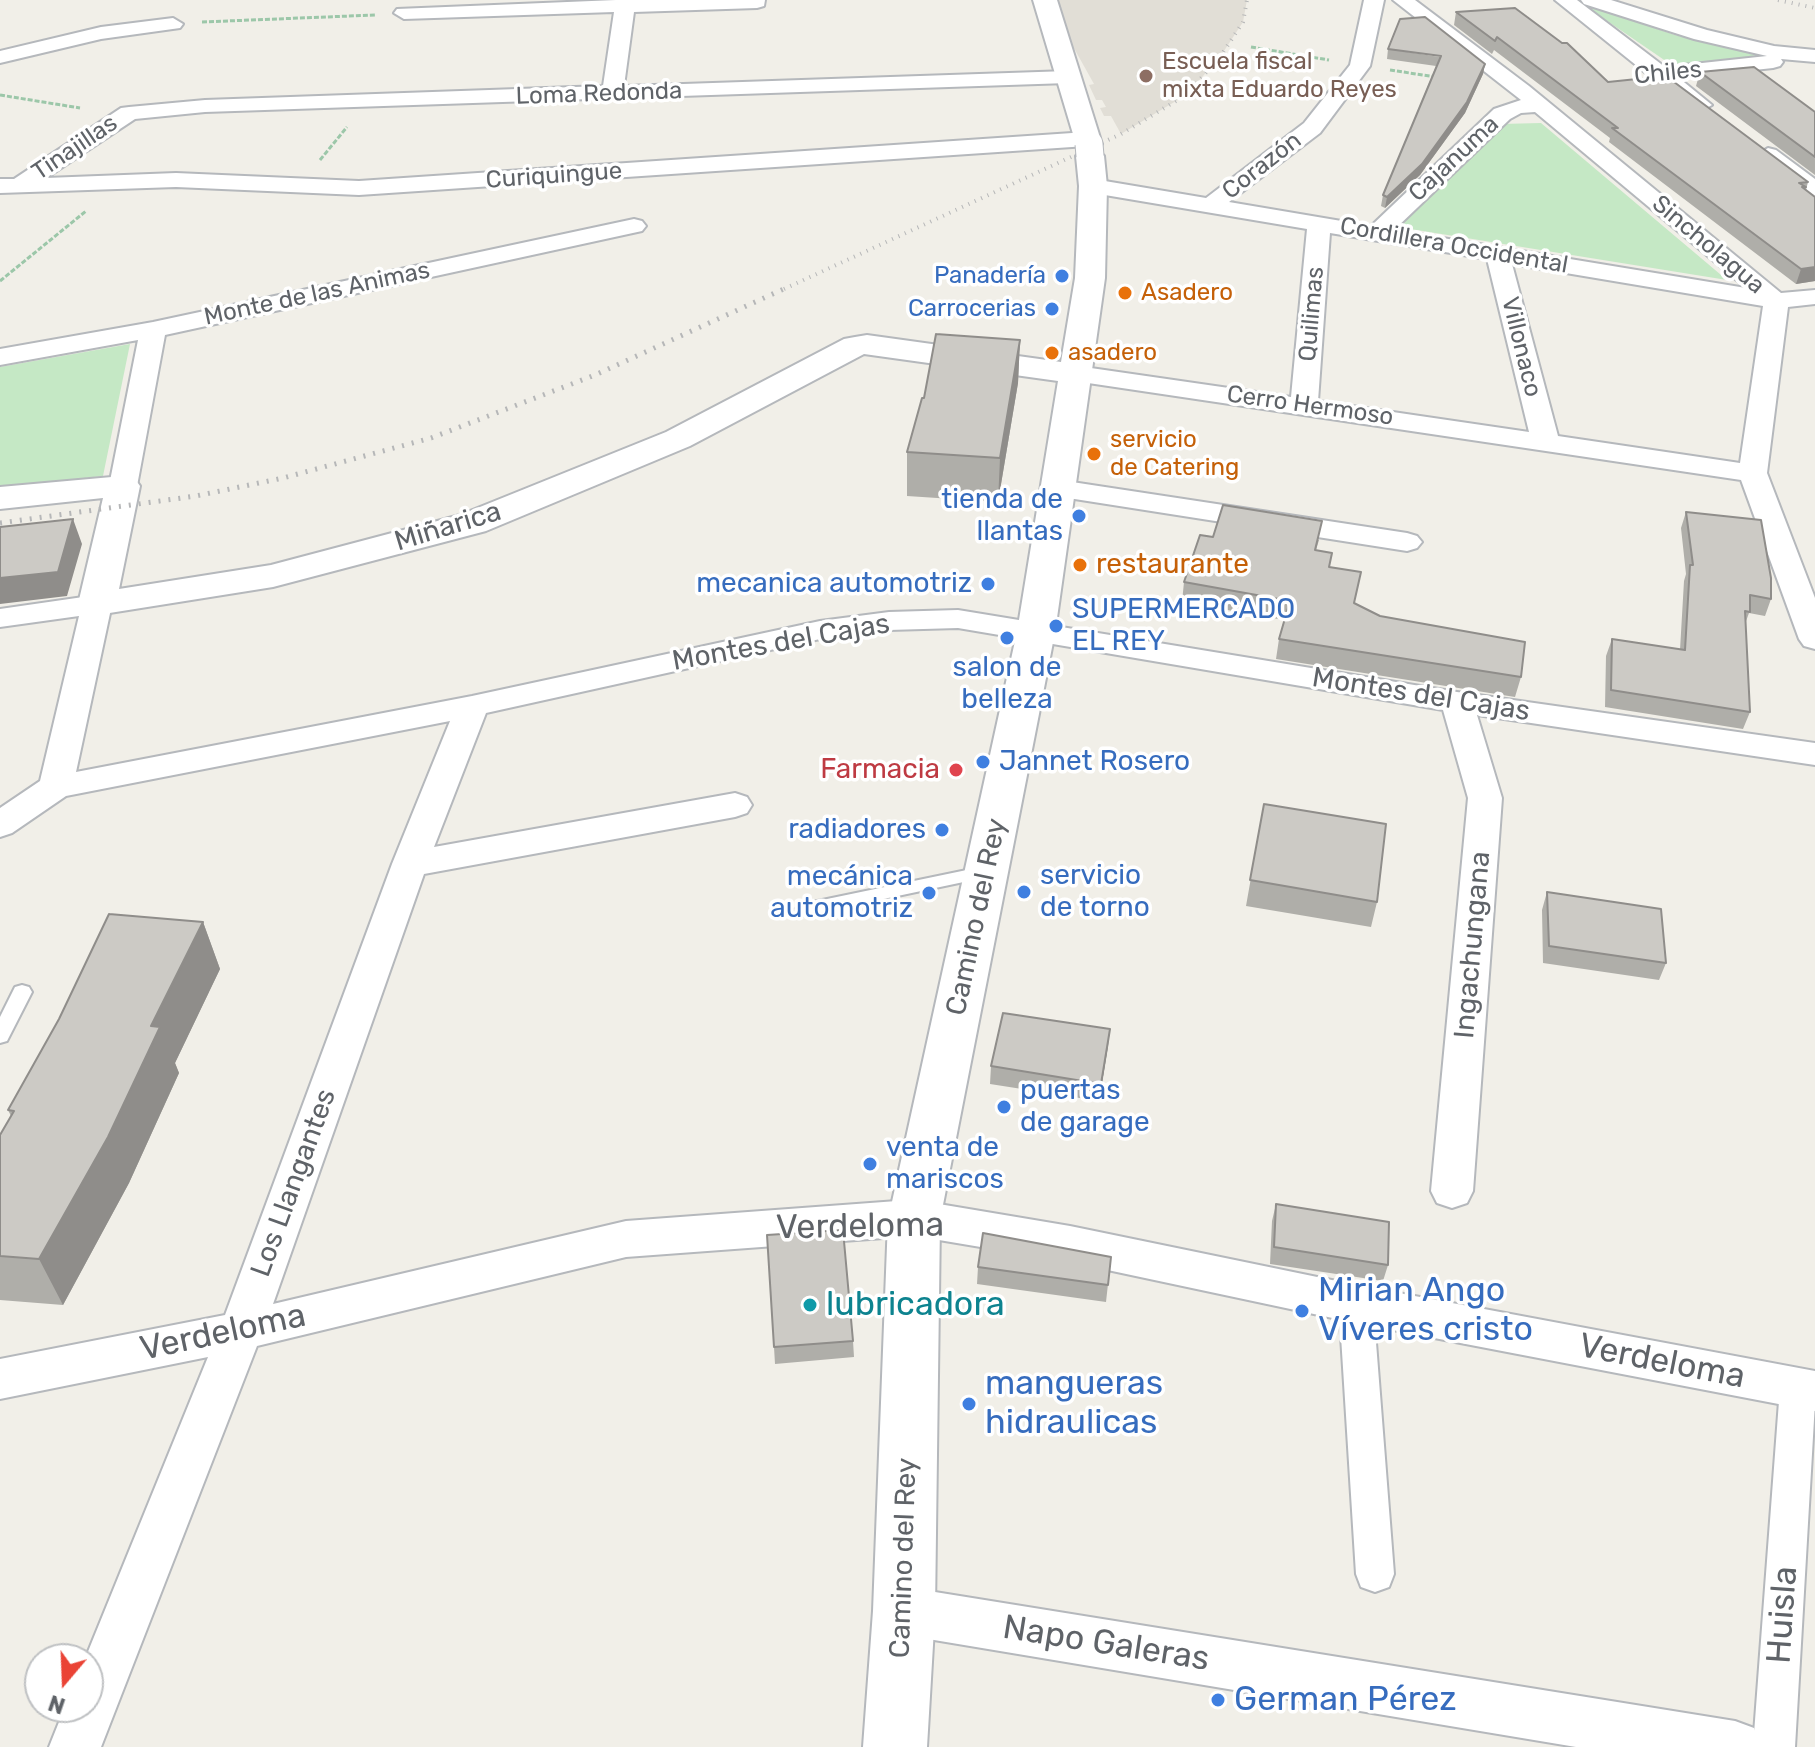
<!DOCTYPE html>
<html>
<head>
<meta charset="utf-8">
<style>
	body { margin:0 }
	#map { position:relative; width:1815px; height:1747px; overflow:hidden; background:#f1efe8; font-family:Rubik,sans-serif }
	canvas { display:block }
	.north { position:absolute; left:24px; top:1643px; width:80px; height:80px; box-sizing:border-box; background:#fff; border:2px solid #bfc1c3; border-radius:50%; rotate:199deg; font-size:22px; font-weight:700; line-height:32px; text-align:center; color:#5f6368 }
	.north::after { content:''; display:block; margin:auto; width:28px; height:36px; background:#ea4335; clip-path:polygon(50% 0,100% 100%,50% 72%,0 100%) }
</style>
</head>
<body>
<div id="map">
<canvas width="1815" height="1747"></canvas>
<div class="north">N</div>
</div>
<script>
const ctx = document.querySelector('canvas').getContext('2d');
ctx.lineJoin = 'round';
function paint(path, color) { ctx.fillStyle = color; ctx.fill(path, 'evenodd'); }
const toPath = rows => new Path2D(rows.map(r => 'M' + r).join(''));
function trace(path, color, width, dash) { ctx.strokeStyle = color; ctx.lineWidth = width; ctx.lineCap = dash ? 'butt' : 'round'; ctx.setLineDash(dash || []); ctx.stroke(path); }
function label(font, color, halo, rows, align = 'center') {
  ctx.font = font + ' Rubik,sans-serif'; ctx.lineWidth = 7; ctx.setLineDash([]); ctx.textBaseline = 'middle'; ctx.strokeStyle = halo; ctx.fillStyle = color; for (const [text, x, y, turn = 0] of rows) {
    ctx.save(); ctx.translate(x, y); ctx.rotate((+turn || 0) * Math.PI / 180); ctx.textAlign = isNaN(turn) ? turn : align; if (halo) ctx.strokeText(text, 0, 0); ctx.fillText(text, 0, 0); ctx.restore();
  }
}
const education = toPath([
	[1047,0,1247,0,1243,22,1220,57,1186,95,1121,134,1111,116,1104,116,1100,108,1106,107,1102,100,1096,100,1089,85,1094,84]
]);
const green = toPath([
	[1581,3,1675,35,1760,56,1673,66],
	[1541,123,1727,280,1398,227,1501,124],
	[130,344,103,476,0,488,0,367]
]);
const path = toPath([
	[202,22,375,15],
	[1251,47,1329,60],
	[1390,70,1436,77],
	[0,95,80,108],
	[320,160,347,127],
	[0,281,86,211]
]);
const service = toPath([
	[986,866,995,872,992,876,803,916,794,910,803,904,986,866],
	[22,985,29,987,32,992,7,1041,0,1043,0,1017,15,987,22,985]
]);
const pedestrian = toPath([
	[1356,1289,1368,1294,1373,1304,1394,1574,1389,1587,1375,1592,1361,1587,1356,1574,1339,1304,1344,1294,1356,1289],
	[1798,1372,1811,1377,1815,1386,1815,1402,1795,1747,1753,1747,1780,1388,1785,1377,1798,1372]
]);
const minor = toPath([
	[765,0,764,6,757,8,634,12,624,86,1068,71,1078,77,1068,83,205,112,135,119,46,178,176,173,359,181,1087,132,1098,139,1087,146,359,195,176,187,0,193,0,179,14,179,121,108,129,107,205,100,603,86,614,12,404,19,394,13,397,9,616,0,765,0],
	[1364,0,1384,0,1370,66,1320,133,1229,202,1371,226,1494,109,1521,100,1393,0,1415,0,1529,86,1781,293,1815,290,1815,304,1788,307,1767,473,1815,598,1815,649,1804,646,1799,639,1741,480,1068,380,1064,374,1068,368,1077,366,1291,397,1307,229,1093,193,1085,191,1082,186,1085,181,1093,179,1206,198,1304,123,1350,65,1364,0],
	[1535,112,1746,288,1394,230,1510,119,1521,113,1535,112],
	[1330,233,1487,259,1529,432,1318,401,1330,233],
	[1512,264,1763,306,1740,463,1558,436,1512,264],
	[1555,0,1577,0,1665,67,1767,56,1694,39,1584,4,1581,0,1611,0,1707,30,1774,46,1815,50,1815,62,1781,59,1783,62,1780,66,1773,68,1679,78,1712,105,1701,111,1693,110,1652,78,1555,0],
	[173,18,183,24,180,28,101,39,0,63,0,51,101,27,173,18],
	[1768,148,1776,150,1815,179,1815,197,1807,195,1760,160,1757,155,1768,148],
	[634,219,642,221,646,226,642,231,165,335,137,486,133,492,123,495,113,492,109,486,138,340,0,365,0,349,153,322,634,219],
	[1059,480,1407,533,1417,536,1422,542,1417,548,1407,551,1049,495,1045,489,1049,483,1059,480],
	[97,595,108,597,112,604,76,772,472,696,820,621,889,612,958,610,1457,692,1815,743,1815,765,1477,715,1502,798,1473,1191,1467,1203,1452,1208,1437,1203,1431,1191,1468,798,1443,710,958,628,889,630,820,639,486,713,434,847,735,793,747,797,752,805,747,813,735,817,424,874,273,1304,626,1221,897,1201,933,1203,1070,1226,1356,1285,1815,1371,1815,1411,1356,1323,1070,1262,933,1239,897,1237,626,1257,257,1346,101,1747,49,1747,65,1707,88,1707,88,1659,85,1659,208,1357,0,1399,0,1359,225,1315,392,864,450,721,66,796,12,833,0,837,0,808,40,781,79,616,0,627,0,609,97,595],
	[904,1587,1735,1721,1754,1728,1761,1747,1576,1747,904,1635,886,1628,879,1611,886,1594,904,1587]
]);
const tertiary = toPath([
	[1033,0,1057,0,1102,144,1098,150,1104,156,1107,186,1105,278,1055,632,940,1220,935,1611,927,1747,863,1747,873,1611,888,1220,1017,632,1058,381,864,354,690,446,486,531,273,587,97,615,84,612,78,604,103,498,0,509,0,487,123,476,135,479,140,486,119,589,271,565,460,515,666,432,844,339,855,337,867,335,1061,362,1075,278,1079,186,1076,156,1081,150,1076,144,1033,0]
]);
const railFar1 = toPath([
	[1778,0,1815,8],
	[784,289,1121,134,1186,95,1220,57,1243,22,1247,0]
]);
const rail = toPath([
	[0,523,196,496,283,478,431,438,595,375,788,287]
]);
const tertiaryBridge = toPath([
	[1089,144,1090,156]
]);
const wall = toPath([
	[1456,12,1608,82,1808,182,1806,190,1815,281,1796,284,1609,142,1610,138,1494,50,1492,54,1454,25],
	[1388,49,1485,64,1483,74,1465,113,1420,175,1385,208,1381,206,1383,195,1436,66,1387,59],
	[1700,72,1815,112,1815,175,1696,86],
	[1020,340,1018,383,998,502,907,496,907,452,924,398],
	[1686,512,1771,599,1765,616,1749,613,1745,624,1750,712,1743,729,1605,707,1606,656,1612,639,1680,650,1684,581,1686,574,1681,528],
	[1213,537,1319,540,1316,550,1330,567,1354,604,1380,616,1521,677,1515,697,1276,659,1279,639,1284,620,1182,602,1184,582],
	[1264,804,1377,902,1371,927,1246,906],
	[1547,892,1666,963,1659,980,1543,963,1542,910],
	[203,922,220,969,175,1063,179,1073,129,1183,63,1305,0,1300,0,1135,11,1116,8,1110],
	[1108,1046,1099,1101,990,1084,991,1066],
	[1276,1204,1388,1265,1383,1281,1270,1264,1272,1221],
	[1111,1257,1106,1302,977,1284,978,1267],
	[853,1341,854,1357,775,1364,774,1347]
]);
const shadedWall = toPath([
	[1485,64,1483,74,1465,113,1420,175,1385,208,1387,197],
	[1815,267,1815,281,1796,284,1801,269],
	[1020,340,1018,383,998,502,1000,458],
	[73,519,82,544,67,596,0,604,0,578],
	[203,922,220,969,175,1063,179,1073,129,1183,63,1305,39,1259,151,1026],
	[1110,1029,1108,1046,1099,1101,1101,1084]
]);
const building = toPath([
	[1515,8,1562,43,1567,43,1608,82,1666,76,1808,182,1799,183,1806,187,1802,187,1815,197,1815,267,1801,269,1612,128,1618,128,1497,37,1495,41,1456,12,1515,8],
	[1425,17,1485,64,1467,102,1422,164,1387,197,1383,195,1441,56,1388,49,1400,19,1425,17],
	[1754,67,1815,112,1815,157,1700,72,1754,67],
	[936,334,1020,340,1000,458,907,452,922,398,924,398,936,334],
	[1223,505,1322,521,1315,550,1332,553,1329,567,1361,572,1354,603,1380,616,1525,642,1521,677,1279,639,1290,601,1184,582,1200,535,1213,537,1223,505],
	[1686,512,1761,520,1771,578,1771,599,1750,595,1750,612,1745,611,1750,712,1611,690,1612,639,1685,650,1690,565,1693,565,1686,512],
	[73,519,58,572,0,578,0,527,73,519],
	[1264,804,1386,824,1377,902,1250,880,1264,804],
	[1547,892,1661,909,1666,963,1549,946,1547,892],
	[109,914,203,922,151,1026,160,1027,108,1137,39,1259,0,1256,0,1135,14,1111,8,1110,59,1019,109,914],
	[1003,1013,1110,1029,1101,1084,991,1066,1003,1013],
	[1276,1204,1389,1222,1388,1265,1274,1247,1276,1204],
	[843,1230,853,1341,774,1347,767,1235,843,1230],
	[983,1233,1111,1257,1108,1285,978,1267,983,1233]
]);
const markers = [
	[1146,76,8,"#8d6e63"],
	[1062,276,8,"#3f7fe0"],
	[1125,293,8,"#e8710a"],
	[1052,309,8,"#3f7fe0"],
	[1052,353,8,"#e8710a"],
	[1094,454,8,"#e8710a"],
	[1079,516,8,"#3f7fe0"],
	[1080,565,8,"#e8710a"],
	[988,584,8,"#3f7fe0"],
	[1056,626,8,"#3f7fe0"],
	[1007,638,8,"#3f7fe0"],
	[983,762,8,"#3f7fe0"],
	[956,770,8,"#e0444e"],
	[942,830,8,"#3f7fe0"],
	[1024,892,8,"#3f7fe0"],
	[929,893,8,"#3f7fe0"],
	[1004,1107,8,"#3f7fe0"],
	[870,1164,8,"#3f7fe0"],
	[810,1305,8,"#0f9aa8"],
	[1302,1311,8,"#3f7fe0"],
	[969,1404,8,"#3f7fe0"],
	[1218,1700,8,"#3f7fe0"]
];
const farEducationnames = [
	["Escuela fiscal",1162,62],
	["mixta Eduardo Reyes",1162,90]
];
const farStreetnames = [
	["Chiles",1668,73,-6],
	["Loma Redonda",599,94,-2],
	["Tinajillas",75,148,-34],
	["Cajanuma",1454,159,-43],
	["Corazón",1262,166,-38],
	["Curiquingue",554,176,-4],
	["Sincholagua",1708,245,40],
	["Cordillera Occidental",1454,246,10],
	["Monte de las Animas",317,294,-12],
	["Quilimas",1312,314,-85],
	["Villonaco",1521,347,76],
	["Cerro Hermoso",1310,406,8]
];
const farShopnames = [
	["Panadería",1046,276],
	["Carrocerias",1036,309]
];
const farFoodnames = [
	["Asadero",1141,293],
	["asadero",1068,353],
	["servicio",1110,440],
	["de Catering",1110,468]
];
const shopNames = [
	["tienda de",1063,500,"right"],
	["llantas",1063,532,"right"],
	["mecanica automotriz",972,584,"right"],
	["SUPERMERCADO",1072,610],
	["EL REY",1072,642],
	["salon de",1007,668,"center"],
	["belleza",1007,700,"center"],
	["Jannet Rosero",999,762],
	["radiadores",926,830,"right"],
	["servicio",1040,876],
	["de torno",1040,908],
	["mecánica",913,877,"right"],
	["automotriz",913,909,"right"],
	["puertas",1020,1091],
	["de garage",1020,1123],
	["venta de",886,1148],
	["mariscos",886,1180]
];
const streetNames = [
	["Miñarica",448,527,-17],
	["Montes del Cajas",781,643,-10],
	["Montes del Cajas",1421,695,9],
	["Camino del Rey",977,917,-78],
	["Ingachungana",1473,945,-85],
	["Los Llangantes",294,1183,-70],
	["Camino del Rey",904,1558,-88]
];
const foodNames = [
	["restaurante",1096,565]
];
const healthNames = [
	["Farmacia",940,770]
];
const nearStreetnames = [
	["Verdeloma",860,1227,-1],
	["Verdeloma",223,1333,-12],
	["Verdeloma",1662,1362,11],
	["Huisla",1783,1615,-86],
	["Napo Galeras",1106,1644,9]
];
const nearShopnames = [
	["Mirian Ango",1318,1291],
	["Víveres cristo",1318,1330],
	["mangueras",985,1384],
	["hidraulicas",985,1423],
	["German Pérez",1234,1700]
];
const nearCulturenames = [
	["lubricadora",826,1305]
];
paint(education, '#e1ded6');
paint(green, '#c5e8c5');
trace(service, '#b5b8bc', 4);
trace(pedestrian, '#b5b8bc', 4);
trace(minor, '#b5b8bc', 4);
trace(tertiary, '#b5b8bc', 4);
trace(path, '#9cc7a9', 3, [5, 2]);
paint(service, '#fff');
paint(pedestrian, '#fff');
paint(minor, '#fff');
paint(tertiary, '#fff');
trace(railFar1, '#b6b7b8', 4, [1, 6]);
trace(rail, '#b6b7b8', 5, [2, 8]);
trace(tertiaryBridge, '#b5b8bc', 29, []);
trace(tertiaryBridge, '#fff', 27);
paint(wall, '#afaea9');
paint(shadedWall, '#8f8d8a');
paint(building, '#cccac5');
trace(building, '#8f8d8a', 2);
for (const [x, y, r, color] of markers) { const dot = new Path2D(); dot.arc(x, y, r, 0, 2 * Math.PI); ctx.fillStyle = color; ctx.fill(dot); trace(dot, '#fff', 3); }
label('24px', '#785e54', '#fff', farEducationnames, 'left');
label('24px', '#5f6368', '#fff', farStreetnames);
label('24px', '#366cbe', '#fff', farShopnames, 'right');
label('24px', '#c56008', '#fff', farFoodnames, 'left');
label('28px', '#366cbe', '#fff', shopNames, 'left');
label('28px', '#5f6368', '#fff', streetNames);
label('28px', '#c56008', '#fff', foodNames, 'left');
label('28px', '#be3a42', '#fff', healthNames, 'right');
label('34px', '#5f6368', '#fff', nearStreetnames);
label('34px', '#366cbe', '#fff', nearShopnames, 'left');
label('34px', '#0d838f', '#fff', nearCulturenames, 'left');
</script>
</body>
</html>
